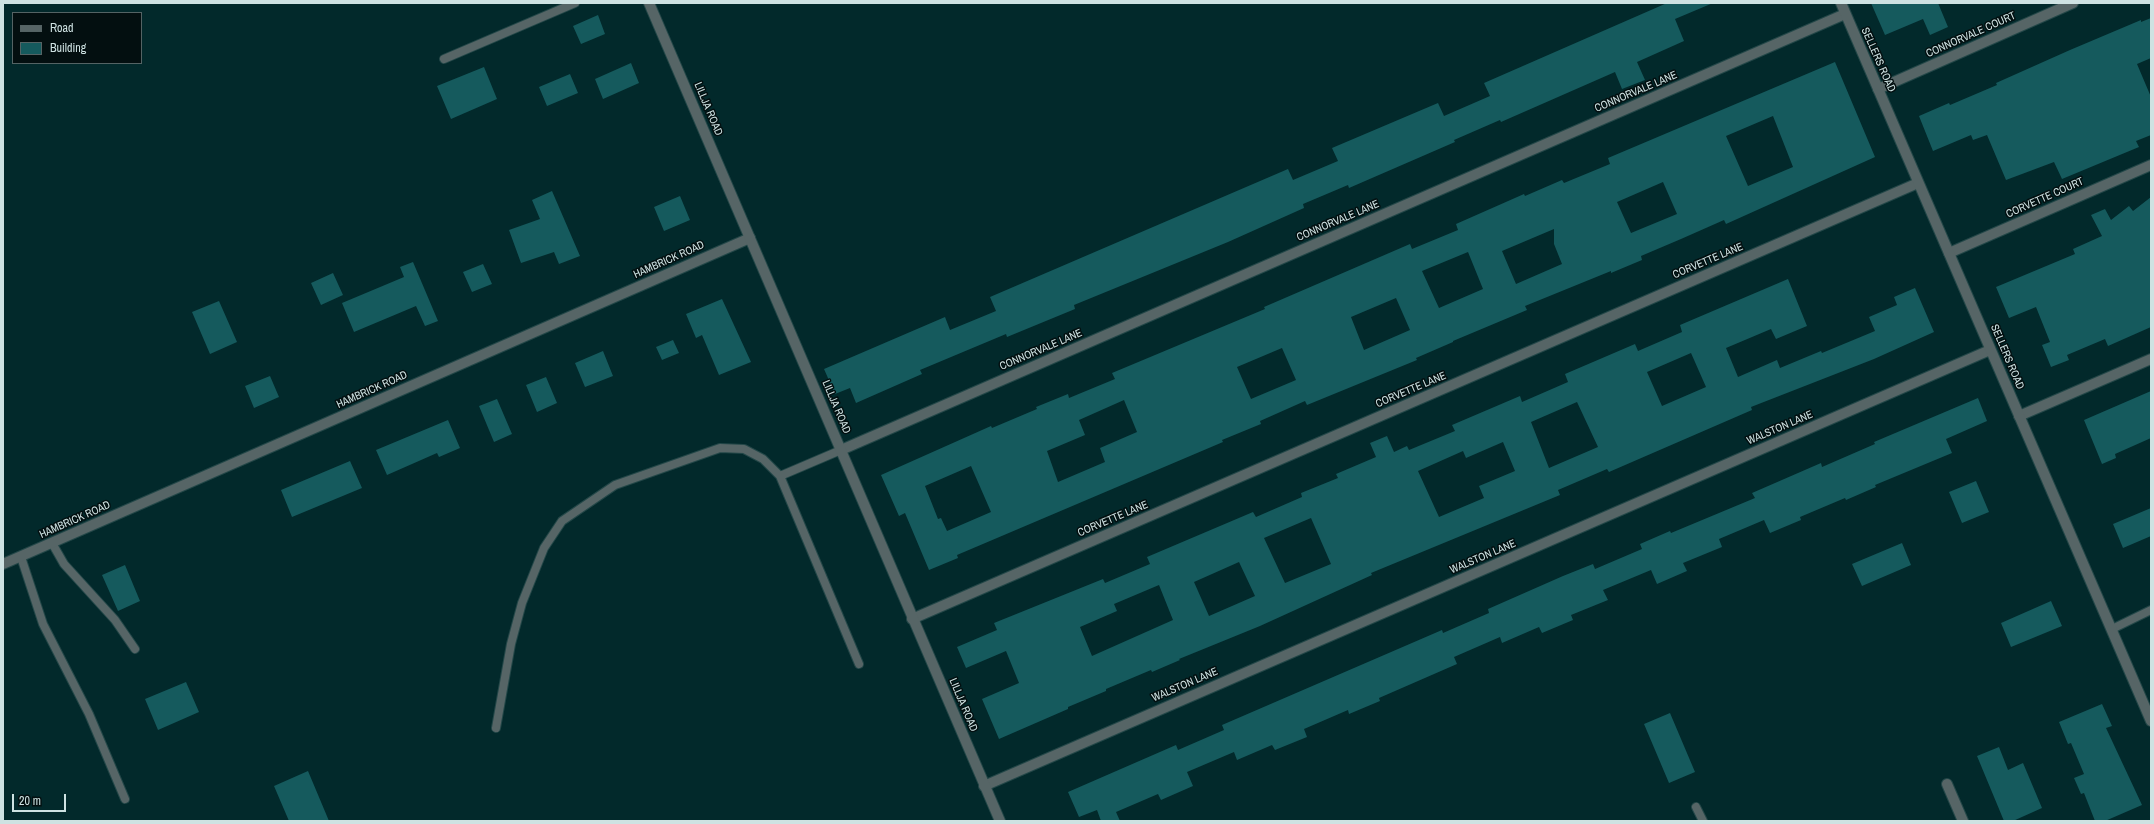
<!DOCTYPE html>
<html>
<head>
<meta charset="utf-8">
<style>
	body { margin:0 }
	#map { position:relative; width:2154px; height:824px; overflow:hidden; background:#02292b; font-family:"Archivo Narrow",sans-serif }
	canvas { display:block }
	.frame { position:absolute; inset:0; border:4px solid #cee2e2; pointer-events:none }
	.legend { position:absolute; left:12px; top:12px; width:130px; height:52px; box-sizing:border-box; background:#030f10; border:1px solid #546364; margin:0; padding:5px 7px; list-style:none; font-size:12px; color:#cee2e2 }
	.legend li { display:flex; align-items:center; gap:8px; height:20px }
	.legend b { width:20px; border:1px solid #546364 }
	.scale { position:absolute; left:12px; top:794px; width:54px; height:18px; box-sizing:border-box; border:2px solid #cee2e2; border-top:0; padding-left:5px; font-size:12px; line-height:14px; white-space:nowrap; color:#cee2e2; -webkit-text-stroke:3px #030f10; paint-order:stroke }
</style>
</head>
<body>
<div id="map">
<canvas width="2154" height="824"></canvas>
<div class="frame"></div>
<ul class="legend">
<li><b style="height:5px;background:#566566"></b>Road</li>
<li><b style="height:11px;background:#155a5d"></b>Building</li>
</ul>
<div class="scale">20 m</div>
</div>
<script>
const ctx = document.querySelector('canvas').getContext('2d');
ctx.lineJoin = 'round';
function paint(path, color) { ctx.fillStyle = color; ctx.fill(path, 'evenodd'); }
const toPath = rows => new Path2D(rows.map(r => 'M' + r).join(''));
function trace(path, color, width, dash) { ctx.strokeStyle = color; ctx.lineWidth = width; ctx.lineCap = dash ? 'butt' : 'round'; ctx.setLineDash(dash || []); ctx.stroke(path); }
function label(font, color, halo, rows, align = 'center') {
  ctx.font = font + ' "Archivo Narrow",sans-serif'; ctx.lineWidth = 3; ctx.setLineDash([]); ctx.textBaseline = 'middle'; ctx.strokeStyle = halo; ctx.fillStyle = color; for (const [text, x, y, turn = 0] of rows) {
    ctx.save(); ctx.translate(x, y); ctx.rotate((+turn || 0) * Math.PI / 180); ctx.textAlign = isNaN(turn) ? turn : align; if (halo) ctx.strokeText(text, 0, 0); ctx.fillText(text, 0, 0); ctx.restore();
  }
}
const building = toPath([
	[1667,3,1713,3,1675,19,1684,41,1637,62,1645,80,1622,89,1615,72,1501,122,1500,120,1454,140,1455,142,1349,188,1348,185,1303,204,1304,208,1228,242,1074,305,1075,309,1007,337,1006,334,920,370,922,374,856,403,850,388,835,394,824,369,945,317,950,330,996,311,990,297,1288,169,1293,180,1338,161,1332,148,1438,103,1444,116,1490,96,1484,83],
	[1871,3,1938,3,1948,27,1930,35,1923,19,1885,35],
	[598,15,605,34,581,44,573,26],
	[2151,18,2151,58,2137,64,2151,97,2151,135,2136,141,2139,147,2062,179,2054,162,2006,180,1987,135,1973,140,1971,135,1933,151,1919,116,1949,103,1950,105,1997,85,1996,83,2070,50,2141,20,2141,22],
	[1835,62,1875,157,1726,224,1724,220,1681,239,1641,256,1642,260,1611,273,1611,271,1525,306,1527,310,1453,341,1453,342,1416,358,1417,360,1307,405,1305,401,1260,421,1261,424,1222,440,1223,442,957,555,958,558,929,570,905,513,899,516,881,475,991,426,992,428,1037,409,1036,407,1068,394,1069,398,1115,379,1112,373,1265,309,1264,307,1410,244,1412,249,1458,230,1456,224,1524,194,1525,196,1562,180,1564,183,1610,164,1608,158],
	[1773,116,1793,167,1748,186,1726,136],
	[1663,182,1677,214,1631,233,1617,202],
	[1554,229,1554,244,1562,264,1516,284,1502,251],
	[1468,252,1483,289,1439,308,1422,271],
	[1396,298,1410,330,1364,350,1351,317],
	[1282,348,1296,380,1251,399,1237,367],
	[1124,400,1137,432,1100,448,1105,462,1058,482,1047,451,1085,435,1079,420],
	[971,466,991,512,947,531,941,518,938,519,925,486],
	[631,63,639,83,603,99,595,79],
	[484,67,497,99,451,119,437,86],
	[570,74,578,93,547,106,539,87],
	[552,191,580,256,559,264,554,252,521,263,509,230,540,219,532,200],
	[680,196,690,220,664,231,654,207],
	[2151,197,2151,327,2108,346,2105,339,2067,355,2069,360,2051,367,2042,345,2050,342,2036,307,2009,318,1996,287,2075,254,2073,249,2102,236,2091,215,2105,209,2111,220,2129,206,2133,211],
	[413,262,438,321,425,326,416,306,354,332,342,303,404,277,400,267],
	[483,264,492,284,472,292,463,272],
	[333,273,343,295,321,305,311,283],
	[1788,279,1807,326,1776,339,1771,329,1726,348,1738,377,1777,360,1780,368,1821,351,1822,353,1875,331,1869,317,1897,305,1894,297,1915,288,1934,332,1874,359,1751,407,1752,410,1609,472,1607,469,1558,490,1560,495,1371,573,1372,575,1260,626,1179,659,1180,660,1152,672,1151,670,1106,689,1106,691,1068,707,1068,709,999,739,982,699,1019,683,1006,651,966,668,957,647,997,630,994,623,1103,579,1105,583,1150,564,1147,557,1253,512,1256,517,1302,497,1301,493,1338,478,1336,474,1376,457,1370,443,1387,436,1394,452,1407,446,1409,450,1455,431,1452,425,1520,396,1522,402,1568,382,1565,374,1635,344,1638,351,1682,332,1680,325],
	[1691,353,1706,387,1662,406,1647,372],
	[1577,402,1598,447,1549,468,1531,422],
	[1503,442,1515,471,1479,486,1484,498,1439,517,1418,471,1463,451,1466,458],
	[1311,518,1331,564,1285,583,1264,538],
	[1239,562,1255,596,1209,616,1194,582],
	[1159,585,1173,620,1092,656,1080,627,1117,611,1114,604],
	[722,299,751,362,719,375,702,335,696,338,686,314],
	[219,301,237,342,210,354,192,312],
	[673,340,679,353,662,360,656,347],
	[603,351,613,376,585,387,575,363],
	[270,376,279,397,254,408,245,386],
	[546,377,557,403,537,412,526,385],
	[2151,391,2151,438,2115,454,2116,458,2102,464,2084,420],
	[1978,398,1987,421,1946,439,1952,453,1875,485,1876,487,1846,500,1845,498,1800,517,1801,520,1770,533,1764,520,1719,539,1722,547,1683,563,1687,571,1657,584,1651,570,1603,590,1608,600,1571,615,1573,620,1542,633,1539,627,1502,643,1500,637,1454,657,1457,664,1379,698,1380,701,1349,714,1348,710,1304,729,1307,737,1275,750,1272,745,1237,760,1234,752,1187,772,1193,786,1161,800,1158,794,1116,812,1120,821,1101,821,1097,810,1079,817,1068,792,1176,745,1178,750,1224,730,1222,725,1442,630,1443,633,1489,613,1488,609,1563,576,1593,564,1595,569,1642,549,1640,544,1670,531,1671,533,1755,498,1752,493,1821,463,1822,467,1875,444,1874,442],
	[497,399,512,434,494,442,479,406],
	[448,420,460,448,439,457,437,453,387,475,376,450],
	[350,461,362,488,292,517,281,490],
	[1976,481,1989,512,1962,523,1949,492],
	[2151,508,2151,536,2123,548,2113,524],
	[1902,543,1911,565,1862,586,1852,564],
	[125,565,140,601,118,611,102,575],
	[2051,601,2062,626,2011,647,2001,623],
	[186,682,199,712,158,730,145,699],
	[2102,704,2112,726,2106,728,2142,805,2105,821,2095,821,2084,793,2081,794,2074,778,2084,774,2071,743,2068,744,2059,722],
	[1670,713,1695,772,1669,783,1644,724],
	[1999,747,2008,770,2023,763,2042,808,2013,821,2004,821,1977,756],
	[308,771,329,821,289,821,274,786]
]);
const service = toPath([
	[444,59,575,3],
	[841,450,780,476,859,664],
	[52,543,64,564,115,620,135,649],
	[21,557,43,624,89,714,125,799],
	[2112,629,2151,610],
	[496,728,511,644,522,603,544,548,562,521,615,485,720,448,744,449,763,459,780,476],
	[1696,807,1703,821]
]);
const minor = toPath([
	[1878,89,2073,3],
	[1949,253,2151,165],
	[2019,416,2151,359],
	[841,450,1845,14],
	[3,564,750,238],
	[912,619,1918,183],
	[1947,784,1963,821],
	[984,786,1990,350]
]);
const tertiary = toPath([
	[649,3,1000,821],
	[1841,3,2151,721]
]);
const streetNames = [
	["CONNORVALE COURT",1971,35,-24],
	["SELLERS ROAD",1878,60,66],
	["CONNORVALE LANE",1636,92,-23],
	["LILLJA ROAD",708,109,67],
	["CORVETTE COURT",2045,198,-24],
	["CONNORVALE LANE",1338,221,-23],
	["HAMBRICK ROAD",669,260,-24],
	["CORVETTE LANE",1708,261,-23],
	["CONNORVALE LANE",1041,350,-23],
	["SELLERS ROAD",2007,357,67],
	["HAMBRICK ROAD",372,390,-24],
	["CORVETTE LANE",1411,390,-23],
	["LILLJA ROAD",836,407,67],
	["WALSTON LANE",1780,428,-23],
	["CORVETTE LANE",1113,519,-23],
	["HAMBRICK ROAD",75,520,-24],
	["WALSTON LANE",1483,557,-23],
	["WALSTON LANE",1185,685,-23],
	["LILLJA ROAD",963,705,67]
];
paint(building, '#155a5d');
trace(service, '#234748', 10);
trace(minor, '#234748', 12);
trace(tertiary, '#234748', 12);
trace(service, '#566566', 8);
trace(minor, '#566566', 10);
trace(tertiary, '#566566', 10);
label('11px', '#cee2e2', '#030f10', streetNames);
</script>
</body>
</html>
